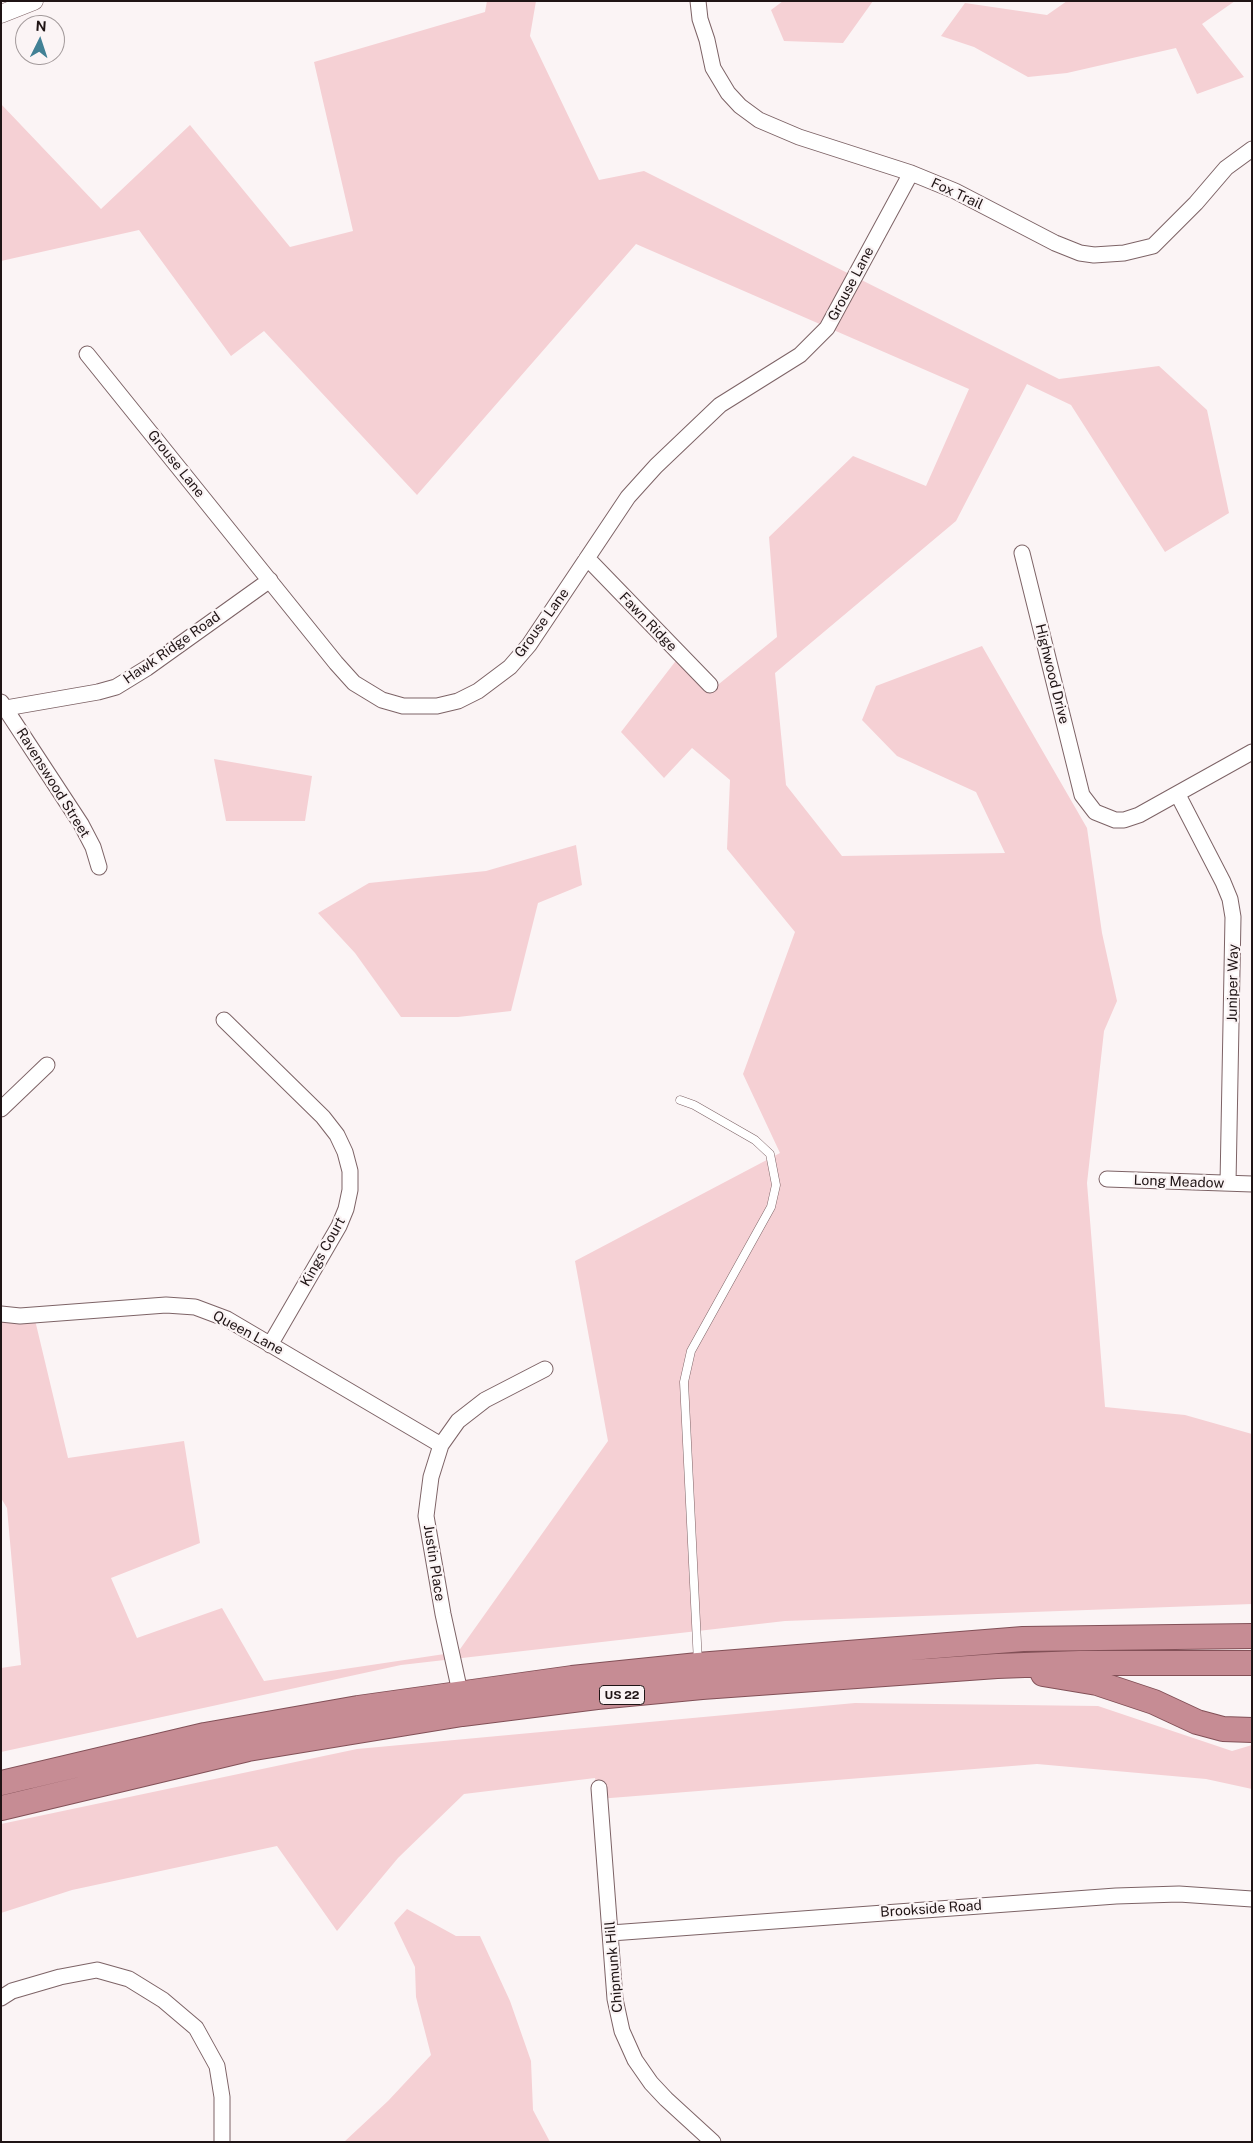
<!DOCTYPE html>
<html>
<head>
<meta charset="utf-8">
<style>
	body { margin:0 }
	#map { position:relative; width:1253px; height:2143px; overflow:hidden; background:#fbf4f5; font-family:"Public Sans",sans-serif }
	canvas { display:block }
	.frame { position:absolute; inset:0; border:2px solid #1f1415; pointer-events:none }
	.north { position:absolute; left:15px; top:15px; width:50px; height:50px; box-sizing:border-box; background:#fbf4f5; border:1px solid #a39a9b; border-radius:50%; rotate:4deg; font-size:14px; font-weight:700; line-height:20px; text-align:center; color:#1f1415 }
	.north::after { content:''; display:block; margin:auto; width:18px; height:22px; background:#428195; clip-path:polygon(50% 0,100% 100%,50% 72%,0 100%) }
</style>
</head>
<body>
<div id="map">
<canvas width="1253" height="2143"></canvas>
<div class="frame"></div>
<div class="north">N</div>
</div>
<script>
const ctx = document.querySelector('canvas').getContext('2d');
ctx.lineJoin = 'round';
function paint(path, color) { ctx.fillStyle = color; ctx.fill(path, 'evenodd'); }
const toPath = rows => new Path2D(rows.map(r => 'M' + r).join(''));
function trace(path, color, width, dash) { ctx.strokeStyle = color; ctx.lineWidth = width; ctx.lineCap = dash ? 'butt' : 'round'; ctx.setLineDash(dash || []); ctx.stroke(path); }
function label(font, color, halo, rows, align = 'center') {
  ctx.font = font + ' "Public Sans",sans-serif'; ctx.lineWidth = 4.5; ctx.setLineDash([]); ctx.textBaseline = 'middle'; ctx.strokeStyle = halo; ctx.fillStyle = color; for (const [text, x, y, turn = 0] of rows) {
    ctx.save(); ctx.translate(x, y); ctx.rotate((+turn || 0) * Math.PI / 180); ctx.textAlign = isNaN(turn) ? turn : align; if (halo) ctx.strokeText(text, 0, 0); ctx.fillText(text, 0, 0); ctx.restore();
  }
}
const green = toPath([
	[487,1,536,1,530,36,599,180,644,171,1059,379,1159,366,1207,410,1229,513,1165,552,1071,405,1027,384,956,521,775,673,786,785,842,856,1005,853,976,792,897,756,862,720,876,686,982,646,1087,828,1102,933,1117,1001,1104,1031,1087,1183,1105,1407,1185,1415,1252,1434,1252,1604,785,1621,401,1665,1,1752,1,1668,21,1665,7,1508,1,1498,1,1314,35,1320,68,1458,184,1441,200,1543,111,1578,137,1638,222,1608,264,1681,458,1652,608,1441,575,1261,780,1153,743,1074,795,932,727,849,730,780,692,748,664,778,621,732,678,658,709,692,777,637,769,537,853,456,926,486,969,389,636,244,417,495,264,331,231,356,139,230,1,261,1,104,101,209,190,125,290,247,353,231,314,62,485,12],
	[783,1,873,1,843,43,784,41,771,10],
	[1067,1,1235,1,1202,24,1244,77,1197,94,1176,48,1067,73,1028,77,974,47,941,36,965,3,1047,15],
	[214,759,312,776,305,821,226,821],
	[576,845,582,885,538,903,511,1011,458,1017,401,1017,355,953,318,913,369,883,486,871],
	[855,1703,1098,1706,1232,1751,1252,1745,1252,1789,1206,1779,1037,1764,598,1799,595,1778,464,1794,398,1858,337,1931,277,1846,72,1890,1,1913,1,1824,357,1749],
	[407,1909,456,1936,480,1936,510,2001,531,2061,533,2110,550,2142,344,2142,388,2101,431,2055,416,1997,415,1967,394,1923]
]);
const service = toPath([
	[680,1100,694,1105,755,1140,770,1154,776,1185,771,1207,691,1351,684,1382,698,1663]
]);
const minor = toPath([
	[698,1,700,19,707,40,713,68,728,93,740,106,759,120,799,137,911,173,955,191,1055,243,1080,253,1094,255,1124,253,1153,246,1196,203,1226,168,1252,149],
	[87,354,336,663,354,683,382,700,403,706,437,706,458,701,478,691,510,667,529,645,628,497,656,466,720,405,800,355,827,328,911,173],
	[1022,553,1082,795,1095,812,1115,820,1124,820,1139,815,1252,752],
	[587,558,710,685],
	[1,702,81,824,93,847,99,867],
	[6,708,98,692,116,687,147,668,270,580],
	[1178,795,1223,882,1230,899,1233,917,1228,1183],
	[224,1020,323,1117,337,1135,345,1152,350,1171,350,1190,346,1209,339,1226,270,1345],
	[1,1109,47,1065],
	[1107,1179,1252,1184],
	[1,1314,20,1316,166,1305,195,1307,227,1319,441,1445],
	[460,1692,443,1614,426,1516,431,1477,441,1445,458,1421,485,1400,545,1369],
	[599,1788,615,1999,622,2031,635,2060,651,2083,666,2099,713,2142],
	[611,1933,1116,1896,1179,1894,1252,1899],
	[1,1998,12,1991,60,1977,97,1970,129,1979,163,2000,196,2028,217,2066,222,2097,222,2142]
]);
const tertiary = toPath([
	[1,14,34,1]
]);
const trunk = toPath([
	[1043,1674,1097,1683,1154,1702,1197,1722,1223,1729,1252,1730],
	[1,1783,205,1735,358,1708,572,1678,698,1665,1023,1639,1252,1636],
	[1,1808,248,1749,462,1714,597,1697,702,1687,997,1666,1080,1663,1252,1663]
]);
const shields = [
	[622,1695,45]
];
const shieldNames = [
	["US 22",622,1695]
];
const streetNames = [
	["Fox Trail",957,194,25],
	["Grouse Lane",851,284,-62],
	["Grouse Lane",176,464,51],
	["Fawn Ridge",648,622,46],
	["Grouse Lane",542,623,-54],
	["Hawk Ridge Road",172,648,-35],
	["Highwood Drive",1052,674,76],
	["Ravenswood Street",53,783,58],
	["Juniper Way",1233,983,-89],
	["Long Meadow",1179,1182,2],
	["Kings Court",323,1252,-61],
	["Queen Lane",248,1333,28],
	["Justin Place",434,1563,81],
	["Brookside Road",931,1909,-4],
	["Chipmunk Hill",614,1967,-95]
];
paint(green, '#f5d0d4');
trace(service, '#7d6366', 9);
trace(minor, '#7d6366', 17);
trace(tertiary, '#7d6366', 19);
trace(trunk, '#825057', 26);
trace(service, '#fff', 8);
trace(minor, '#fff', 15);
trace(tertiary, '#fff', 18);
trace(trunk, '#c68c94', 24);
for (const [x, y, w] of shields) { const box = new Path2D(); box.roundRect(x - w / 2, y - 9.5, w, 19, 4); ctx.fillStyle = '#fbf4f5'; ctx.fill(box); trace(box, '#1f1415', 1); }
label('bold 12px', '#1f1415', null, shieldNames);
label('14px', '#1f1415', '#fbf4f5', streetNames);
</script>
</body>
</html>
